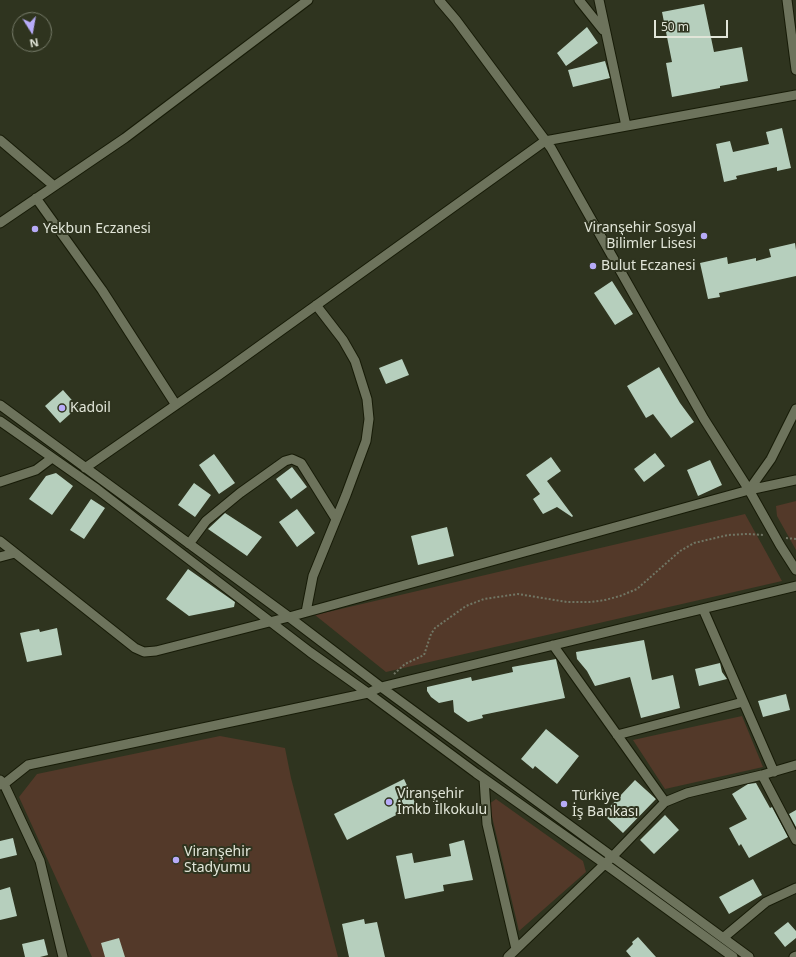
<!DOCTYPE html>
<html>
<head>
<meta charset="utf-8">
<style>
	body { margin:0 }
	#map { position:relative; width:796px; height:957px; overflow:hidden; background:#2f341f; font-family:"Noto Sans",sans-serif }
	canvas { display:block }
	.north { position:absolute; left:12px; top:12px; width:40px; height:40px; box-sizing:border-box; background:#2f341f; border:1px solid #767b69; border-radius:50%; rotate:169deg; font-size:11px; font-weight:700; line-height:16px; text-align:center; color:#e1e5d8 }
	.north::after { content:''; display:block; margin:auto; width:14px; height:18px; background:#b7abf8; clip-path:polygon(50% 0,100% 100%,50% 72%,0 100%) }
	.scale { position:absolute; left:654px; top:20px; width:74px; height:18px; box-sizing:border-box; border:2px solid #e1e5d8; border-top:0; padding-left:5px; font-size:12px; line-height:14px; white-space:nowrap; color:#e1e5d8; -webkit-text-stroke:3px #2f341f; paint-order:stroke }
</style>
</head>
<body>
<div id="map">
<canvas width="796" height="957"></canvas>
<div class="north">N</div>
<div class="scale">50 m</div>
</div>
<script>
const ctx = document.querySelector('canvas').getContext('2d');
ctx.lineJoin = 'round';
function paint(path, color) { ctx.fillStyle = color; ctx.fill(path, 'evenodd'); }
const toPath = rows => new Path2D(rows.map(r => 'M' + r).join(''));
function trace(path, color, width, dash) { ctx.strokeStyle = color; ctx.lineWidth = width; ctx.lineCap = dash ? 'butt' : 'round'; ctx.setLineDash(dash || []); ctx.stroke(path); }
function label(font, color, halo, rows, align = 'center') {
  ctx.font = font + ' "Noto Sans",sans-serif'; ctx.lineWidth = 4; ctx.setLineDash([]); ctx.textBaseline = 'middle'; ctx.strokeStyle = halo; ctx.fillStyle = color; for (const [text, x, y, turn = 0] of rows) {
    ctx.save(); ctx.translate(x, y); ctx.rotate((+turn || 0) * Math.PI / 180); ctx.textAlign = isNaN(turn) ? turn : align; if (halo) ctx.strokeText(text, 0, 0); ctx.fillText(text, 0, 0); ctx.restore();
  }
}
const green = toPath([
	[796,501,796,550,777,516,776,506],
	[745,514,782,581,386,672,315,615],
	[742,716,763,767,665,789,633,740],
	[220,736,285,748,291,778,338,957,92,957,19,797,37,774],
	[496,799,583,861,586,872,519,931,489,804]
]);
const building = toPath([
	[704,4,714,52,742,47,748,81,720,86,720,88,672,97,666,63,672,62,662,12],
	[587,27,598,43,566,66,557,53],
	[605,61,610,78,573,87,568,70],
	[782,128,791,168,777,171,777,167,736,176,737,179,724,182,716,144,730,141,733,152,769,144,766,132],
	[795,243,796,250,796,276,719,293,720,297,708,299,700,263,727,257,728,264,756,258,756,261,771,257,769,249],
	[612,281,633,314,615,325,594,293],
	[402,359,409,375,386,384,379,368],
	[659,367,680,403,694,422,671,438,653,414,646,418,627,386],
	[63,390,78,407,60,423,45,406],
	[655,453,665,466,644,482,634,469],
	[214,454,235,483,219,494,199,465],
	[551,457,561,471,547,481,573,516,572,517,557,507,543,514,533,499,540,494,526,475],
	[710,460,722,485,698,496,687,470],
	[292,467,307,487,291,499,276,479],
	[56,473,73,486,52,515,29,499,46,476],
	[194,483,211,495,195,517,178,505],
	[91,499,105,508,84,539,70,530],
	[297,509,315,533,297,547,279,522],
	[225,513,262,537,247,556,208,529],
	[447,527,454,556,418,565,411,536],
	[188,569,235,602,234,607,189,616,166,599],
	[57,628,62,655,27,662,20,633,39,629,40,632],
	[644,640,652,680,673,675,680,708,641,718,630,677,595,686,587,671,577,659,576,652],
	[556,659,565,698,482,715,483,718,468,722,454,712,453,700,439,703,431,697,427,691,427,687,471,677,472,681,513,672,512,667],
	[720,663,722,672,727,679,699,686,695,669],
	[786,694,790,710,763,717,758,701],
	[546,729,579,756,557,784,535,766,533,769,521,759],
	[404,779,416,805,347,840,334,814],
	[635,780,656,799,623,833,603,814],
	[756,783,770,808,772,807,788,837,749,858,741,844,739,846,729,828,747,819,732,794,748,784],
	[796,810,796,827,789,814],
	[665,815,679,830,654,854,640,840],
	[13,838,17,855,0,859,0,841],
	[464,840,473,880,443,885,444,891,405,899,396,856,412,853,414,863,451,856,449,844],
	[753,879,762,895,729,914,719,897],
	[10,887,17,916,0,920,0,890],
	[364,919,365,924,377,922,385,957,349,957,342,924],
	[788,922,796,931,796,938,785,947,774,933],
	[638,937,656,957,631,957,626,951,633,944,632,942],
	[119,938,125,957,105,957,101,943],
	[44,939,48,955,40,957,25,957,22,944]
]);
const path = toPath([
	[786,538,796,539],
	[394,674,405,664,424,655,431,634,435,628,466,606,484,599,518,594,567,602,591,602,605,600,620,596,637,589,680,551,694,543,728,535,747,534,764,535]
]);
const minor = toPath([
	[439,0,456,20,551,148,704,419,749,490,780,545,796,570],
	[579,0,603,30],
	[599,0,626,126],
	[787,0,796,70],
	[0,140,54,186],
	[36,198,102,290,176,405],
	[0,223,125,138,308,0],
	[0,405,289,617,381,687,749,957],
	[0,421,97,489,310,652,368,693,476,773,605,864,733,957],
	[85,468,219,375,545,141,796,95],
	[0,482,36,470,52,458],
	[749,490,771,459,796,409],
	[0,541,135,648,144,652,156,651,289,617,749,490,796,480],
	[189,544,206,521,240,493,285,461,292,459,301,463,336,519],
	[0,557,15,553],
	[703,609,774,772],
	[306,612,313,576,346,495,366,441,369,419,367,399,355,361,343,340,316,305],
	[553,645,665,802],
	[617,735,743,702],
	[762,775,796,840],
	[484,779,487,824,516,949],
	[0,780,4,784,40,861,63,957],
	[0,785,4,784,28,765,368,693,381,687,796,586],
	[723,938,766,902,796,888],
	[508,957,613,856,665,802,687,793,762,775,796,765],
	[794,957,796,956]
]);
const markers = [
	[35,229,4,"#b7abf8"],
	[704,236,4,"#b7abf8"],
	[593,266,4,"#b7abf8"],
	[62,408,4,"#b7abf8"],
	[389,802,4,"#b7abf8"],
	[564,804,4,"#b7abf8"],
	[176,860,4,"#b7abf8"]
];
const poiNames = [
	["Viranşehir Sosyal",696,228,"right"],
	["Bilimler Lisesi",696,244,"right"],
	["Yekbun Eczanesi",43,229],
	["Bulut Eczanesi",601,266],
	["Kadoil",70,408],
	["Viranşehir",397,794],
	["İmkb İlkokulu",397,810],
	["Türkiye",572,796],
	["İş Bankası",572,812],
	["Viranşehir",184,852],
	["Stadyumu",184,868]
];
paint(green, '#533929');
paint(building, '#b6cfbd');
trace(minor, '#171b07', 11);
trace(path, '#717664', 2, [2, 2]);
trace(minor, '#6d735c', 9);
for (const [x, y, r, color] of markers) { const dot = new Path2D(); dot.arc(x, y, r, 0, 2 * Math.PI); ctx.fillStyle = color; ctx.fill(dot); trace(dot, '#2f341f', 1.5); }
label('14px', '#e1e5d8', '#2f341f', poiNames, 'left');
</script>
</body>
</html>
